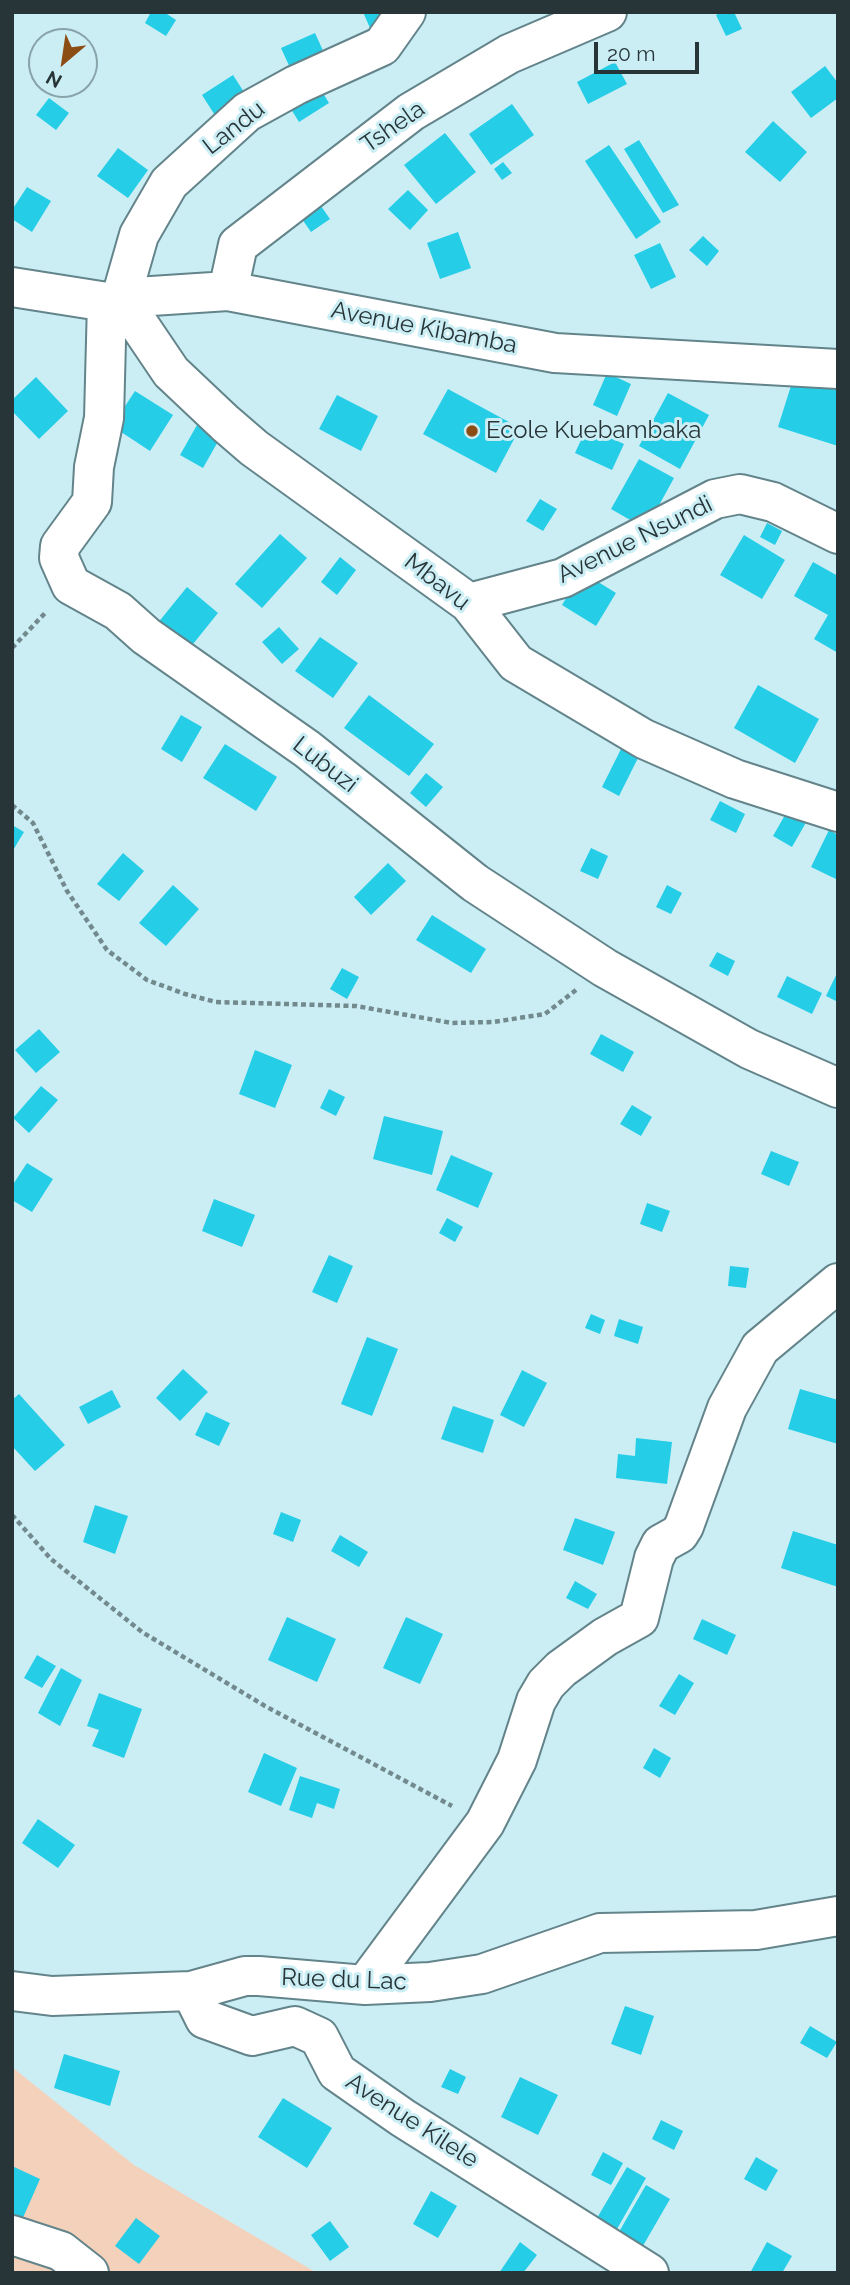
<!DOCTYPE html>
<html>
<head>
<meta charset="utf-8">
<style>
	body { margin:0 }
	#map { position:relative; width:850px; height:2285px; overflow:hidden; background:#cbeef5; font-family:Raleway,sans-serif }
	canvas { display:block }
	.frame { position:absolute; inset:0; border:14px solid #273538; pointer-events:none }
	.north { position:absolute; left:28px; top:28px; width:70px; height:70px; box-sizing:border-box; background:#cbeef5; border:2px solid #89a4a9; border-radius:50%; rotate:209deg; font-size:19px; font-weight:700; line-height:28px; text-align:center; color:#273538 }
	.north::after { content:''; display:block; margin:auto; width:24px; height:32px; background:#8c4d15; clip-path:polygon(50% 0,100% 100%,50% 72%,0 100%) }
	.scale { position:absolute; left:594px; top:42px; width:105px; height:32px; box-sizing:border-box; border:4px solid #273538; border-top:0; padding-left:9px; font-size:21px; line-height:24px; white-space:nowrap; color:#273538; -webkit-text-stroke:5px #cbeef5; paint-order:stroke }
</style>
</head>
<body>
<div id="map">
<canvas width="850" height="2285"></canvas>
<div class="frame"></div>
<div class="north">N</div>
<div class="scale">20 m</div>
</div>
<script>
const ctx = document.querySelector('canvas').getContext('2d');
ctx.lineJoin = 'round';
function paint(path, color) { ctx.fillStyle = color; ctx.fill(path, 'evenodd'); }
const toPath = rows => new Path2D(rows.map(r => 'M' + r).join(''));
function trace(path, color, width, dash) { ctx.strokeStyle = color; ctx.lineWidth = width; ctx.lineCap = dash ? 'butt' : 'round'; ctx.setLineDash(dash || []); ctx.stroke(path); }
function label(font, color, halo, rows, align = 'center') {
  ctx.font = font + ' Raleway,sans-serif'; ctx.lineWidth = 6; ctx.setLineDash([]); ctx.textBaseline = 'middle'; ctx.strokeStyle = halo; ctx.fillStyle = color; for (const [text, x, y, turn = 0] of rows) {
    ctx.save(); ctx.translate(x, y); ctx.rotate((+turn || 0) * Math.PI / 180); ctx.textAlign = isNaN(turn) ? turn : align; if (halo) ctx.strokeText(text, 0, 0); ctx.fillText(text, 0, 0); ctx.restore();
  }
}
const green = toPath([
	[12,2067,134,2165,317,2273,12,2273]
]);
const building = toPath([
	[151,12,164,12,176,20,166,36,145,23],
	[363,12,385,12,388,20,370,28],
	[722,12,734,12,742,29,726,36,716,15],
	[315,33,325,55,291,70,281,48],
	[615,62,627,84,588,104,577,82],
	[825,66,838,83,838,98,811,118,791,92],
	[233,75,249,100,218,120,202,95],
	[316,82,329,103,299,122,286,101],
	[49,98,69,113,56,130,36,115],
	[512,104,534,135,491,165,469,134],
	[773,121,807,152,780,182,745,152],
	[445,133,476,172,436,204,404,165],
	[639,140,679,205,663,213,624,149],
	[609,145,661,222,636,239,585,161],
	[118,148,148,170,128,198,97,176],
	[503,162,512,173,502,180,494,169],
	[27,187,51,201,32,232,12,219,12,210],
	[408,190,428,210,410,230,388,209],
	[314,196,330,219,311,232,295,209],
	[458,232,471,268,440,279,427,243],
	[703,236,719,251,707,266,689,250],
	[660,243,676,277,651,289,634,255],
	[607,373,631,384,617,416,593,405],
	[795,373,838,386,838,446,778,427],
	[36,377,68,411,39,439,12,411,12,400],
	[448,389,520,428,496,473,423,434],
	[135,391,173,415,150,451,112,426],
	[668,393,709,415,680,469,639,446],
	[337,395,378,416,361,451,319,429],
	[197,425,220,438,203,468,180,455],
	[587,427,624,444,612,470,575,453],
	[639,459,674,478,646,529,611,509],
	[540,499,557,509,543,531,526,521],
	[767,523,782,531,775,545,760,537],
	[280,534,307,558,262,608,235,584],
	[744,535,785,560,762,599,720,575],
	[340,557,356,570,337,595,321,582],
	[813,562,838,576,838,653,814,639,828,615,794,596],
	[582,572,616,593,596,626,562,605],
	[187,587,218,613,189,649,157,624],
	[279,627,299,649,282,664,262,642],
	[320,637,358,663,333,698,295,671],
	[758,685,819,719,795,763,734,728],
	[369,695,434,744,409,776,344,728],
	[181,715,202,727,182,762,161,749],
	[627,737,644,746,619,796,602,787],
	[225,744,277,777,256,811,203,778],
	[426,773,443,787,426,807,410,793],
	[720,801,745,814,736,833,710,820],
	[789,808,808,819,792,847,773,836],
	[12,825,24,832,12,852],
	[829,830,838,835,838,880,811,867],
	[591,848,608,856,598,879,580,871],
	[123,853,144,871,119,901,97,884],
	[388,863,406,881,371,915,354,897],
	[173,885,199,909,166,946,139,923],
	[667,885,682,893,671,914,656,907],
	[432,915,486,949,471,973,416,940],
	[717,952,735,961,728,976,709,966],
	[342,968,359,977,347,999,330,989],
	[838,971,838,1002,826,996],
	[787,976,822,993,812,1014,777,997],
	[39,1029,60,1052,36,1073,15,1050],
	[601,1034,634,1052,623,1072,590,1054],
	[255,1050,292,1065,275,1108,239,1094],
	[41,1086,58,1100,29,1133,13,1118],
	[329,1089,345,1097,336,1116,320,1108],
	[632,1105,652,1117,641,1136,620,1124],
	[384,1116,443,1131,432,1175,373,1159],
	[771,1151,799,1162,789,1186,761,1174],
	[451,1155,493,1173,478,1208,436,1190],
	[27,1163,53,1179,32,1212,12,1200,12,1186],
	[214,1199,255,1215,242,1247,202,1231],
	[647,1203,670,1211,662,1232,640,1224],
	[447,1218,463,1227,455,1242,439,1233],
	[329,1255,353,1266,337,1303,312,1292],
	[730,1266,749,1268,746,1288,728,1286],
	[591,1314,605,1320,600,1334,585,1328],
	[619,1319,643,1327,638,1344,614,1336],
	[367,1337,398,1349,372,1416,341,1404],
	[183,1369,208,1392,180,1421,156,1398],
	[522,1370,547,1383,524,1427,500,1415],
	[800,1389,838,1400,838,1444,788,1429],
	[112,1390,121,1407,88,1424,79,1407],
	[19,1394,65,1445,35,1471,12,1446,12,1400],
	[453,1406,494,1420,483,1453,441,1439],
	[206,1412,230,1423,219,1446,195,1435],
	[636,1438,672,1442,667,1484,616,1478,618,1454,635,1456],
	[95,1505,128,1516,115,1554,83,1542],
	[281,1512,301,1520,293,1542,273,1534],
	[575,1518,615,1532,603,1565,563,1550],
	[793,1531,838,1545,838,1587,781,1568],
	[340,1535,368,1552,359,1567,331,1551],
	[575,1581,597,1594,588,1609,566,1598],
	[287,1617,336,1639,317,1682,268,1660],
	[406,1617,443,1634,420,1684,383,1668],
	[702,1619,736,1635,727,1655,693,1639],
	[37,1655,56,1666,42,1688,24,1678],
	[61,1668,82,1680,60,1726,38,1713],
	[679,1674,694,1683,675,1715,659,1706],
	[99,1693,142,1709,124,1758,92,1746,99,1730,87,1726],
	[654,1748,671,1758,660,1778,643,1768],
	[264,1753,297,1768,281,1806,248,1792],
	[300,1776,340,1789,334,1809,317,1803,312,1818,289,1810],
	[38,1819,75,1845,58,1868,22,1843],
	[625,2006,654,2016,641,2055,611,2044],
	[810,2026,837,2042,827,2058,800,2043],
	[64,2054,120,2071,110,2106,54,2088],
	[450,2069,466,2077,458,2094,441,2087],
	[520,2077,558,2095,538,2135,501,2117],
	[283,2098,332,2128,307,2168,258,2137],
	[661,2120,683,2131,674,2150,652,2139],
	[603,2152,623,2163,611,2185,591,2175],
	[756,2157,778,2170,766,2191,744,2179],
	[12,2166,40,2179,22,2220,12,2216],
	[627,2167,646,2178,617,2229,597,2218],
	[646,2185,670,2199,640,2251,616,2237],
	[431,2191,457,2206,438,2238,413,2224],
	[136,2218,160,2236,139,2264,115,2246],
	[330,2221,349,2247,330,2261,311,2235],
	[520,2242,537,2255,523,2273,499,2273],
	[767,2242,792,2256,782,2273,750,2273]
]);
const path = toPath([
	[12,648,47,611],
	[12,805,33,823,67,891,107,950,147,980,185,994,216,1002,356,1006,452,1023,493,1022,545,1014,576,990],
	[12,1515,51,1559,142,1632,265,1706,452,1806]
]);
const minor = toPath([
	[406,12,382,46,296,85,247,112,169,183,139,235,121,298,171,372,225,423,254,448,469,603,516,663,644,739,735,779,838,812],
	[12,287,107,302,121,298,228,291,555,353,838,369],
	[228,291,238,245,411,112,509,54,607,12],
	[107,302,104,418,94,467,92,502,60,546,59,558,71,585,118,611,146,636,307,749,475,883,605,968,749,1049,838,1088],
	[469,603,563,578,715,499,740,494,773,502,838,534],
	[365,1985,485,1823,517,1760,536,1701,546,1684,561,1669,605,1637,639,1618,654,1558,661,1544,679,1534,684,1526,727,1408,760,1348,838,1283],
	[12,1991,52,1996,191,1991,245,1976,259,1976,365,1985,430,1982,482,1974,600,1933,756,1930,838,1916],
	[191,1991,205,2019,252,2036,295,2026,319,2037,337,2072,403,2118,649,2273],
	[12,2235,61,2251,89,2273]
]);
const markers = [
	[472,431,7,"#8c4d15"]
];
const streetNames = [
	["Tshela",393,127,-35],
	["Landu",234,128,-38],
	["Avenue Kibamba",424,328,11],
	["Avenue Nsundi",635,540,-26],
	["Mbavu",437,582,38],
	["Lubuzi",325,765,38],
	["Rue du Lac",344,1980,2],
	["Avenue Kilele",412,2121,33]
];
const poiNames = [
	["Ecole Kuebambaka",486,431]
];
paint(green, '#f4d1ba');
paint(building, '#25cde6');
trace(minor, '#63848a', 42);
trace(path, '#728a8e', 4.5, [5, 3.5]);
trace(minor, '#fff', 38);
for (const [x, y, r, color] of markers) { const dot = new Path2D(); dot.arc(x, y, r, 0, 2 * Math.PI); ctx.fillStyle = color; ctx.fill(dot); trace(dot, '#cbeef5', 2.5); }
label('24px', '#273538', '#cbeef5', streetNames);
label('24px', '#273538', '#cbeef5', poiNames, 'left');
</script>
</body>
</html>
